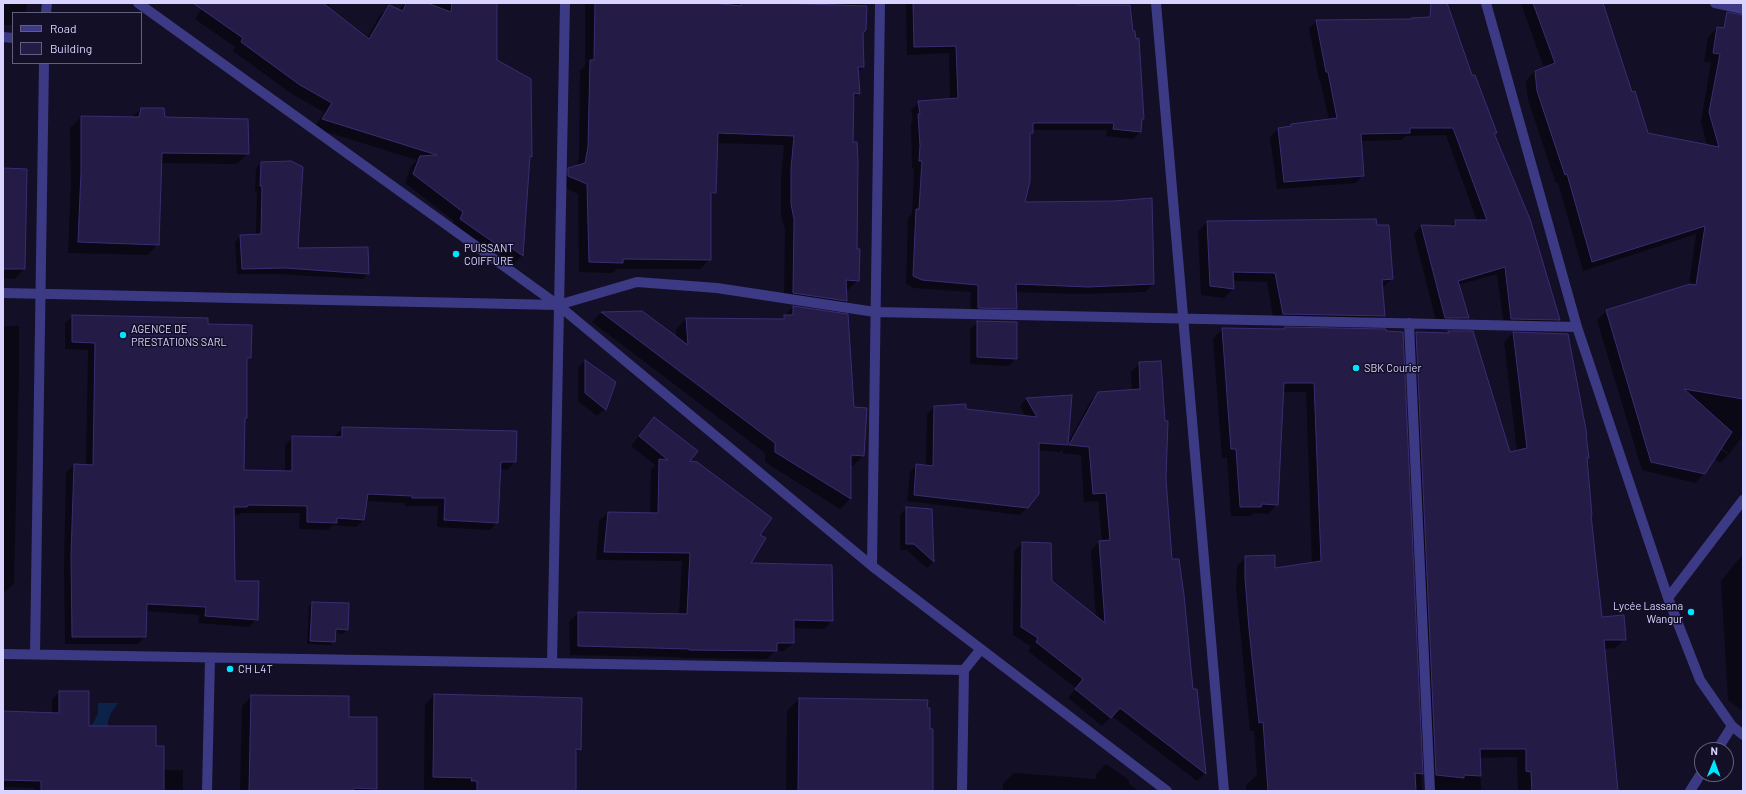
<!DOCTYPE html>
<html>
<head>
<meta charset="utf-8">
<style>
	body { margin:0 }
	#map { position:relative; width:1746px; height:794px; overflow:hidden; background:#130f26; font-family:Barlow,sans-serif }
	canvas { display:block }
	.frame { position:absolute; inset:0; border:4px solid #d9d4ff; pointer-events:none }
	.legend { position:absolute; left:12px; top:12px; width:130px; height:52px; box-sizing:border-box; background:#130f26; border:1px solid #625e7d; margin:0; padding:5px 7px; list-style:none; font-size:12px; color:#d9d4ff }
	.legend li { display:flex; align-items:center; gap:8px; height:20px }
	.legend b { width:20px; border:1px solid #625e7d }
	.north { position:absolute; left:1694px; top:742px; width:40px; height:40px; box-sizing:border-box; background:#130f26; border:1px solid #625e7d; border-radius:50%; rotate:1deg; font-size:11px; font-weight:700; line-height:16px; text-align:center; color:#d9d4ff }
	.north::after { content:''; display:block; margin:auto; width:14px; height:18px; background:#00e5ff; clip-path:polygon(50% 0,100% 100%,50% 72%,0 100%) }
</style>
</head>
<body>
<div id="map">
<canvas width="1746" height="794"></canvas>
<div class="frame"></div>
<ul class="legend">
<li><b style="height:5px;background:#3d3a85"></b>Road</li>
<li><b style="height:11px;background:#241b47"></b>Building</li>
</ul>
<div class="north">N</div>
</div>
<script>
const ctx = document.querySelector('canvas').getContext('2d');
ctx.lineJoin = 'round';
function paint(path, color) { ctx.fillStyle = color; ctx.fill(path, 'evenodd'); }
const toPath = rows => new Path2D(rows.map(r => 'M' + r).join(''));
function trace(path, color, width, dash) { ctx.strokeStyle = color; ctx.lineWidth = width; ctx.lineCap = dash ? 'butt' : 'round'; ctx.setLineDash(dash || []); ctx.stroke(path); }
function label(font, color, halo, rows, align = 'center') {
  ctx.font = font + ' Barlow,sans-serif'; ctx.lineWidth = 3; ctx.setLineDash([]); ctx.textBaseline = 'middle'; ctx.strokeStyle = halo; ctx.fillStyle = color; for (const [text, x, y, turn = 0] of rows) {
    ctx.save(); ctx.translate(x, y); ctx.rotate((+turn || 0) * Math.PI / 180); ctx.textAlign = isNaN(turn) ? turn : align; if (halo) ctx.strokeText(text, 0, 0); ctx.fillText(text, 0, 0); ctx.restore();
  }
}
const water = toPath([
	[98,703,118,703,111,713,108,721,108,734,89,727,94,722,98,713]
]);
const shadow = toPath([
	[3,3,27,3,26,11,25,13,13,13,13,25,3,25],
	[205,3,331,3,328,8,367,38,380,15,389,7,398,10,406,3,496,3,496,60,530,79,531,157,528,159,522,256,513,264,497,252,490,255,452,228,454,221,405,183,411,166,417,160,314,128,324,112,292,94,233,51,235,47,195,19],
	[585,3,863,3,863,67,858,72,859,93,853,99,852,143,858,280,848,290,845,290,846,301,836,310,784,302,785,229,781,215,781,179,784,145,717,143,715,193,710,198,710,259,700,269,617,269,613,273,579,272,578,194,559,185,559,179,569,169,577,166,579,157,580,71,585,66],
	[906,3,1129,3,1143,118,1141,121,1140,132,1133,139,1106,136,1107,130,1032,130,1032,133,1029,136,1024,203,1114,202,1151,199,1153,284,1145,292,1080,294,1015,292,1016,308,1008,316,970,315,971,292,914,288,906,284,908,218,912,214,914,168,912,168,911,123,913,121,911,110,919,102,950,99,949,53,907,55],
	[1521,3,1602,3,1620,96,1647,133,1707,145,1701,122,1711,62,1704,62,1708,37,1717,28,1743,33,1743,436,1729,454,1718,444,1717,446,1728,455,1720,463,1714,458,1704,473,1695,483,1642,470,1597,320,1606,311,1689,285,1696,234,1583,271,1558,183,1556,183,1528,100,1526,81,1535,71,1544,68],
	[1411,19,1472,76,1496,133,1493,135,1559,320,1551,327,1504,326,1497,274,1458,285,1468,318,1460,325,1437,325,1414,234,1421,226,1450,227,1455,221,1477,221,1446,135,1406,136,1401,140,1361,141,1363,175,1356,183,1277,189,1270,137,1278,129,1289,127,1292,125,1329,120,1320,80,1319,80,1309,28,1317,21,1410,20],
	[141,109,248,153,237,164,161,163,158,244,148,255,68,253,71,183,70,128,81,117,131,118],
	[261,163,297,249,368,273,363,279,279,274,237,274,235,242,240,236,256,235,257,191,255,191,256,168],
	[3,169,24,269,15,279,3,278],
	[1207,222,1392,279,1382,288,1384,316,1375,325,1274,323,1267,282,1233,281,1233,289,1224,298,1201,295,1198,231],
	[793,307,853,408,863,456,853,466,850,466,850,499,840,509,765,462,765,453,592,322,601,313,641,312,677,338,676,329,686,319,781,320],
	[847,454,855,455,855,457,846,456],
	[73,316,207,325,250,358,246,361,246,418,244,420,243,471,285,472,285,445,293,437,335,438,335,436,342,428,516,432,515,462,507,470,500,469,497,522,490,530,437,527,438,506,405,506,405,503,366,501,364,520,356,527,333,525,328,530,299,529,300,513,241,513,239,515,233,514,234,582,257,619,249,627,198,623,199,615,146,611,145,636,138,644,65,644,64,564,66,473,74,465,86,466,88,350,65,349,65,323],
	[978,322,1016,359,1009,366,970,364,970,329],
	[3,326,19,326,19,372,14,583,3,594],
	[1285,328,1402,333,1422,791,1246,791,1246,785,1257,775,1254,731,1250,731,1241,639,1236,588,1237,566,1246,557,1274,570,1312,564,1306,392,1282,392,1277,504,1268,514,1254,513,1251,516,1231,516,1227,458,1222,458,1213,339,1222,329,1284,330],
	[1449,332,1509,453,1517,451,1504,342,1513,333,1567,335,1588,457,1586,459,1590,516,1601,618,1625,639,1615,648,1603,649,1617,791,1518,791,1517,757,1480,758,1481,791,1427,791,1407,342,1416,333,1446,334],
	[585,361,615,382,605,409,597,416,578,401,578,368],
	[1140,363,1165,479,1171,560,1205,773,1197,781,1112,716,1102,726,1068,698,1076,688,1028,651,1031,646,1013,635,1014,551,1022,543,1050,544,1051,582,1096,618,1091,550,1099,542,1102,542,1098,501,1084,502,1081,455,1062,453,1064,448,1060,452,1038,450,1028,507,1020,515,907,501,910,472,917,465,926,466,927,414,934,407,1026,417,1020,406,1026,399,1071,396,1068,443,1090,402,1098,393,1132,391,1131,372],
	[654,418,688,462,759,535,750,564,832,621,824,629,793,628,793,643,784,651,775,651,767,659,681,658,680,657,570,655,569,622,578,613,679,615,682,561,596,560,599,521,608,513,650,513,651,469,655,465,631,446],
	[906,508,931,510,933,562,927,568,907,550,900,550,900,515],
	[1743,554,1743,711,1728,700,1721,581],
	[313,603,348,604,347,630,343,634,335,633,334,641,331,645,307,644,309,606],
	[60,692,88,727,155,747,163,770,183,770,183,791,34,791,34,788,3,787,3,712,52,714,52,699],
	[434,695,580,749,575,754,575,791,424,791,425,705],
	[252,696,348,718,376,718,376,791,240,791,242,706],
	[799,699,926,709,932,791,786,791,787,711],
	[1106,764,1129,780,1129,784,1139,791,1003,791,1003,783,1014,773,1096,779,1096,774]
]);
const building = toPath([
	[193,3,323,3,369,39,389,5,403,11,406,3,427,3,451,12,452,3,497,3,497,60,531,79,532,157,530,156,523,256,506,244,500,247,460,219,463,212,413,174,420,156,437,155,322,119,332,103,300,85,241,42,243,38,193,3],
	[595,3,712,3,741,6,741,3,777,3,867,6,866,30,863,33,864,67,858,67,860,94,854,93,853,142,857,142,858,161,857,249,860,249,859,281,846,280,847,301,793,293,794,219,791,204,791,169,794,136,718,133,716,193,711,193,711,260,623,259,623,263,589,262,587,184,568,176,568,168,585,163,588,147,590,60,594,60,595,3],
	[913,3,1077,3,1078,5,1130,5,1133,31,1135,31,1136,39,1139,38,1144,119,1142,119,1141,132,1113,129,1114,123,1033,123,1033,133,1030,133,1030,181,1025,202,1114,201,1152,198,1154,284,1088,287,1016,284,1017,309,978,308,978,285,922,280,913,276,916,209,919,209,922,161,919,161,920,146,918,114,920,114,918,101,958,98,956,46,914,47,913,3],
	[1431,3,1447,3,1472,75,1475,75,1497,133,1494,133,1530,219,1560,320,1511,319,1505,267,1458,281,1469,318,1445,318,1421,225,1455,226,1455,220,1487,220,1453,128,1410,128,1410,133,1361,134,1364,176,1284,182,1278,128,1291,126,1291,124,1337,118,1328,72,1326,72,1316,20,1411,19,1411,18,1430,17,1431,3],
	[1533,3,1603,3,1632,92,1635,91,1648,133,1719,147,1709,112,1720,54,1713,53,1717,27,1724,28,1727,12,1743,15,1743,399,1684,389,1732,432,1705,474,1651,462,1606,310,1690,284,1696,285,1705,226,1592,262,1567,174,1565,175,1537,91,1535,71,1555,63,1533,3],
	[141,108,164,108,165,117,248,119,249,154,162,153,159,245,78,242,81,172,81,116,139,117,141,108],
	[291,161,303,167,298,248,368,247,369,274,285,268,242,269,240,235,261,234,262,186,260,186,261,162,291,161],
	[3,168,27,169,25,269,3,269,3,168],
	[1376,219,1377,225,1389,225,1393,279,1382,280,1385,316,1283,314,1275,273,1233,272,1234,289,1210,286,1207,221,1376,219],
	[793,306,848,314,854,407,867,408,864,456,851,455,851,499,775,452,775,443,601,312,642,311,688,345,686,318,784,319,784,315,793,315,793,306],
	[72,315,208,318,208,324,252,325,251,358,247,358,247,418,245,418,244,470,292,471,292,436,342,437,342,427,517,431,516,462,501,462,498,523,444,520,445,498,412,498,412,496,368,494,364,520,337,518,337,523,307,522,307,506,248,505,247,507,234,507,235,581,259,581,258,620,205,616,206,607,147,604,146,637,72,637,71,556,74,464,93,465,95,343,72,342,72,315],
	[977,321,1017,322,1017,359,977,357,977,321],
	[1285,327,1386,329,1386,331,1403,332,1423,774,1415,773,1416,791,1268,791,1263,722,1259,723,1249,629,1245,578,1245,556,1275,555,1275,568,1321,561,1314,383,1284,383,1278,505,1262,504,1261,507,1240,507,1236,449,1231,449,1222,328,1285,329,1285,327],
	[1448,331,1473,331,1510,452,1527,448,1513,332,1568,334,1587,435,1586,435,1589,458,1587,458,1592,515,1591,515,1602,617,1624,615,1626,640,1604,640,1618,791,1532,791,1531,772,1526,771,1526,749,1480,749,1481,776,1464,775,1464,778,1436,775,1416,332,1449,333,1448,331],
	[585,360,616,382,606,410,585,393,585,360],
	[1161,361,1165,421,1168,421,1166,479,1172,559,1179,559,1184,595,1193,689,1197,689,1206,774,1120,708,1111,718,1075,689,1083,679,1036,642,1038,638,1021,627,1022,542,1051,543,1052,581,1105,623,1099,541,1110,540,1106,493,1093,494,1089,447,1069,445,1098,392,1140,389,1139,362,1161,361],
	[1072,395,1068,445,1039,443,1039,494,1028,508,914,495,916,464,933,466,934,406,966,404,966,409,1037,417,1026,398,1072,395],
	[654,417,698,451,690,461,697,462,772,518,760,535,766,538,751,563,832,565,833,621,794,620,794,643,777,643,777,651,689,650,689,649,578,646,578,612,687,614,690,553,604,552,608,512,658,513,659,459,668,460,639,436,654,417],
	[906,507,932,509,934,562,914,544,906,544,906,507],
	[312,602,349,603,348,630,336,629,335,642,310,641,312,602],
	[59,691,89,691,89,726,156,726,156,746,164,746,164,791,41,791,41,781,3,780,3,711,59,713,59,691],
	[434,694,582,698,581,750,576,749,576,791,477,791,477,781,471,781,472,778,433,777,434,694],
	[251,695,349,696,349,717,377,717,377,789,354,788,353,791,249,791,251,695],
	[799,698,928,700,927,708,930,708,930,729,933,729,933,791,798,791,799,698]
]);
const minor = toPath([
	[138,3,558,305,872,566,1167,791],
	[1156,3,1224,791],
	[1486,3,1577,327,1668,598,1700,680,1732,726,1743,735],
	[1715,3,1743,9],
	[46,13,47,3],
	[3,37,13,38],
	[3,293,558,305,637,282,717,288,875,312,1577,327],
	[1409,323,1430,791],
	[872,566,880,3],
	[1668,598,1743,500],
	[3,654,964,670],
	[35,654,44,63],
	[552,663,565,3],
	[1717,750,1732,726],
	[207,791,210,658],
	[962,791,964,670,981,649],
	[1690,791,1702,772]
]);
const markers = [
	[456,254,4,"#00e5ff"],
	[123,335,4,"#00e5ff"],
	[1356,368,4,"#00e5ff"],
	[1691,612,4,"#00e5ff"],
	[230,669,4,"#00e5ff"]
];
const poiNames = [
	["PUISSANT",464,248],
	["COIFFURE",464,261],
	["AGENCE DE",131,329],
	["PRESTATIONS SARL",131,342],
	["SBK Courier",1364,368],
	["Lycée Lassana",1683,606,"right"],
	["Wangur",1683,619,"right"],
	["CH L4T",238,669]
];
paint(water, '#0c2248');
paint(shadow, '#0007');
paint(building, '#241b47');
trace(building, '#3b2d73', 1);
trace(minor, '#3d3a85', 10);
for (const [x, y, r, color] of markers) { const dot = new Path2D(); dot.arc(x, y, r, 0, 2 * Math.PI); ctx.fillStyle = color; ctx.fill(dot); trace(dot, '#130f26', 1.5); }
label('11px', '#d9d4ff', '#130f26', poiNames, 'left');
</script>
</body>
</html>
